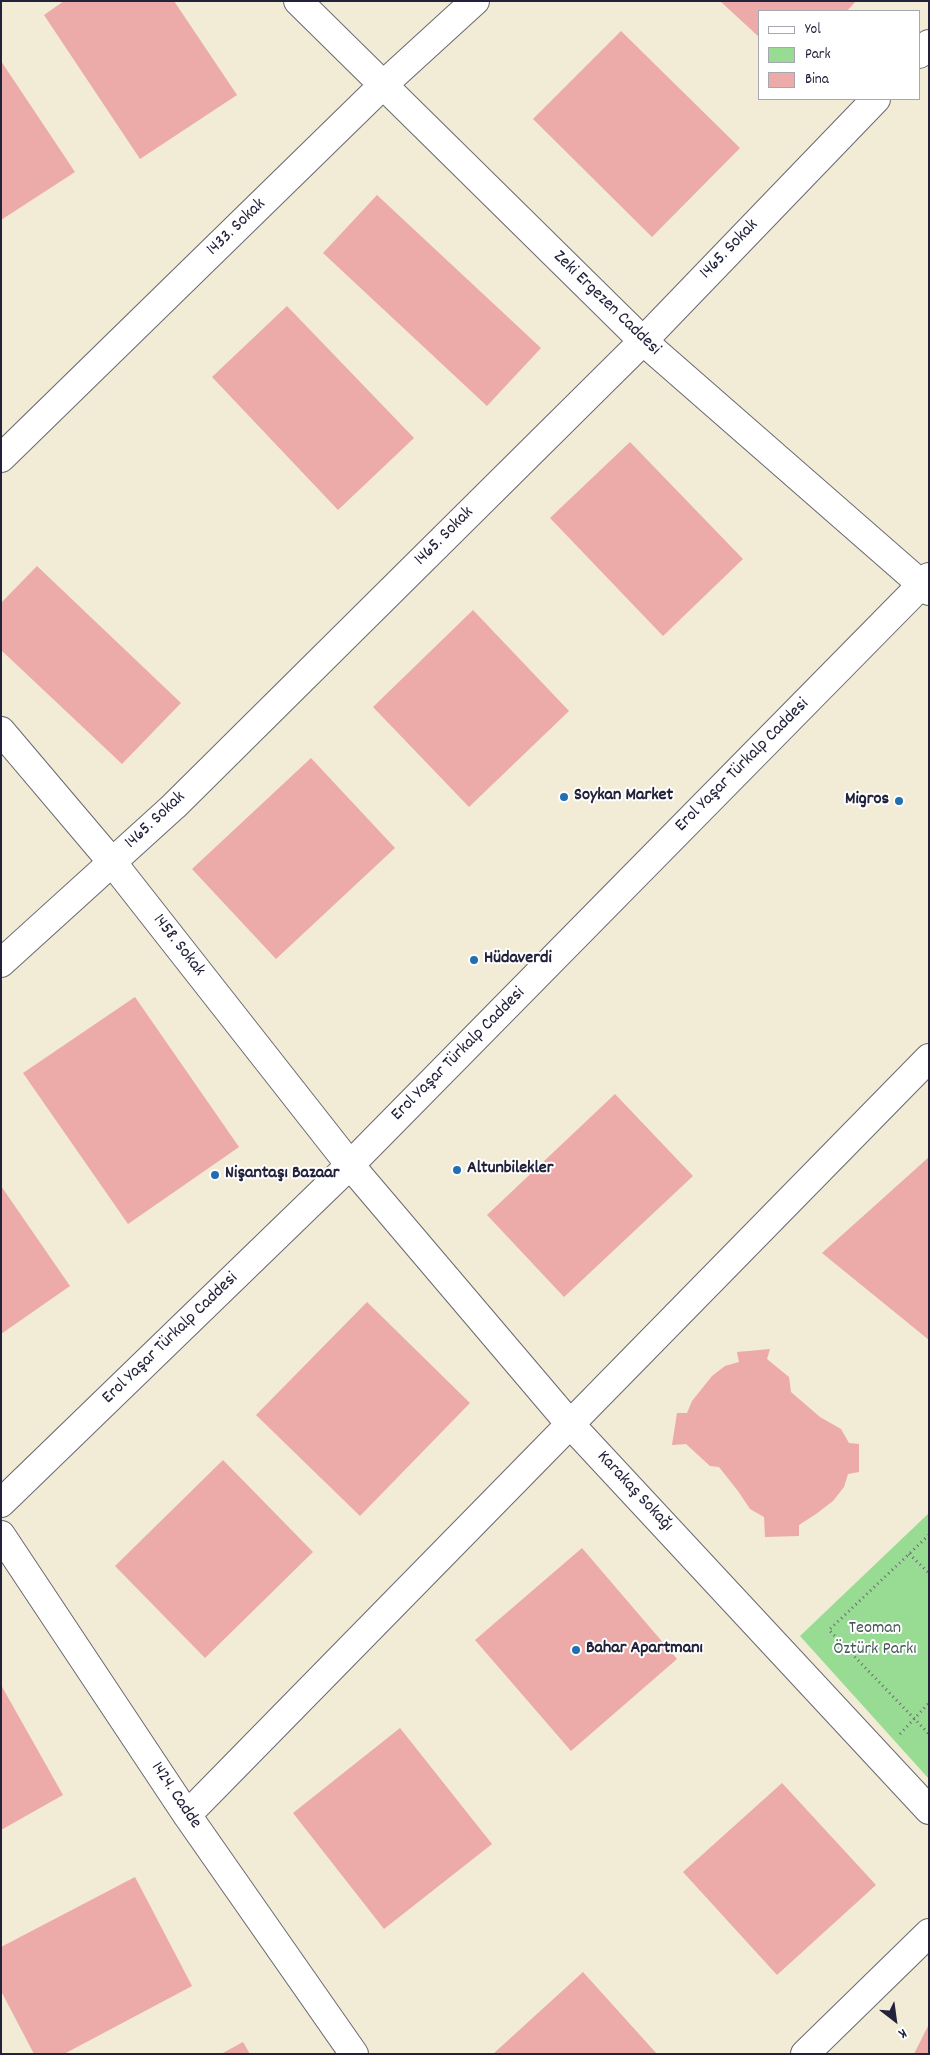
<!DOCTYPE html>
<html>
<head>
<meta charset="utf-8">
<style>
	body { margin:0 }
	#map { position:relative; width:930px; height:2055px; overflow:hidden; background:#f2ebd5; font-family:Dekko,sans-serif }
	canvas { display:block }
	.frame { position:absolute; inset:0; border:2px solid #22223b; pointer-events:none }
	.legend { position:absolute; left:758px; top:10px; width:162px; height:90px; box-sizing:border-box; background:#fff; border:1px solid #a7a7b1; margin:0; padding:6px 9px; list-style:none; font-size:15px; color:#22223b }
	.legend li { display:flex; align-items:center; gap:10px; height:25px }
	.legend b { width:25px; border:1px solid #a7a7b1 }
	.north { position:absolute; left:870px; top:1995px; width:50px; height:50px; -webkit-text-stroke:4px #fff; paint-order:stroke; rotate:150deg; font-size:14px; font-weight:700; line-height:20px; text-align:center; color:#22223b }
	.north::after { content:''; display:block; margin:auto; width:18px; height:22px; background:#22223b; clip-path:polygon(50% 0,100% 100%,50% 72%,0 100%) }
</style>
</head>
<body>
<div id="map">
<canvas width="930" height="2055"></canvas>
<div class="frame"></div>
<ul class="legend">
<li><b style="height:6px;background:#fff"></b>Yol</li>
<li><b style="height:14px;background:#98db93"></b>Park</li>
<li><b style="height:14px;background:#ecaba8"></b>Bina</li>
</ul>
<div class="north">K</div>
</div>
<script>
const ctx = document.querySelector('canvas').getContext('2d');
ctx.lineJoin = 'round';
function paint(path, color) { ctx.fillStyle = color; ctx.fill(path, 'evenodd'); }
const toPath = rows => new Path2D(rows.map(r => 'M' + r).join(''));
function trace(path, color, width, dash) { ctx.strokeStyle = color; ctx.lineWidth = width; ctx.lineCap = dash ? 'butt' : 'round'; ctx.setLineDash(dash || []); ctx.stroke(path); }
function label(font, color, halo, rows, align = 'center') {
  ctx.font = font + ' Dekko,sans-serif'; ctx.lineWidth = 4; ctx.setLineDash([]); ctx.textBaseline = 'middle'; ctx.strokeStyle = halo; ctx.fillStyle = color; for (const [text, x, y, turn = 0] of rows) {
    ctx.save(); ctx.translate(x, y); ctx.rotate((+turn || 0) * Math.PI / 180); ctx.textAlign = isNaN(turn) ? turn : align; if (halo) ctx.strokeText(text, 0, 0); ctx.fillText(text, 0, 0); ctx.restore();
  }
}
const green = toPath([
	[929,1513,929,1779,800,1636]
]);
const building = toPath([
	[64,1,174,1,237,95,140,159,44,15],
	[720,1,856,1,847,11,759,11,759,37],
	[621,31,740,148,652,237,533,119],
	[1,61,75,172,1,220],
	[377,195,541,348,487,406,323,253],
	[287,306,414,438,338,510,212,377],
	[630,442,743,559,663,636,550,518],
	[37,566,181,703,122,764,1,650,1,603],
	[473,610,569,711,469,807,373,707],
	[311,758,395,848,276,959,192,869],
	[135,997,239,1147,128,1224,23,1073],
	[615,1094,693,1176,564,1297,487,1215],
	[929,1157,929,1340,822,1253],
	[1,1186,70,1286,1,1334],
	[367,1302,470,1403,360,1516,256,1415],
	[770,1349,767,1359,789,1377,791,1392,820,1417,841,1429,849,1443,859,1444,859,1472,848,1474,844,1487,833,1501,816,1514,799,1525,799,1536,765,1537,764,1517,750,1509,738,1491,719,1467,710,1466,686,1444,672,1445,677,1413,687,1413,692,1401,712,1376,725,1366,739,1362,737,1352],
	[223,1460,313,1552,205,1658,115,1566],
	[582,1548,677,1659,571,1751,475,1640],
	[1,1685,63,1795,1,1830],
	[400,1728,492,1844,384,1929,293,1813],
	[782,1783,876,1885,777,1975,683,1872],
	[135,1877,192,1986,64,2054,34,2054,1,1991,1,1947],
	[583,1972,657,2054,493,2054],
	[929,2024,929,2054,914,2054],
	[243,2042,250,2054,221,2054]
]);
const path = toPath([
	[929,1535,829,1630,929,1734],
	[909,1554,929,1573],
	[900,1734,929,1703]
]);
const street = toPath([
	[298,1,643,341,929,591],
	[919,54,929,44],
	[1,458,383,85,475,1],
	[1,731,112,862,350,1165,570,1424,929,1810],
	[1,963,174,806,643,341,876,99],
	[1,1535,187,1815,354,2054],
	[187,1815,929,1058],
	[805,2054,929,1933]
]);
const secondary = toPath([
	[1,1503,350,1165,929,577]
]);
const markers = [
	[564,797,5,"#1f6fb2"],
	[899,801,5,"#1f6fb2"],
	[474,960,5,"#1f6fb2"],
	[457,1170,5,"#1f6fb2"],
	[215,1175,5,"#1f6fb2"],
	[576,1650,5,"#1f6fb2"]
];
const streetNames = [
	["1433. Sokak",237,228,-44],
	["1465. Sokak",730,250,-46],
	["Zeki Ergezen Caddesi",606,304,44],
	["1465. Sokak",445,537,-45],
	["Erol Yaşar Türkalp Caddesi",743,766,-45],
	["1465. Sokak",156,821,-43],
	["1458. Sokak",178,946,52],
	["Erol Yaşar Türkalp Caddesi",459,1055,-45],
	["Erol Yaşar Türkalp Caddesi",171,1339,-44],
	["Karakaş Sokağı",634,1492,47],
	["1424. Cadde",175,1796,56]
];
const poiNames = [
	["Soykan Market",574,797],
	["Migros",889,801,"right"],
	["Hüdaverdi",484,960],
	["Altunbilekler",467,1170],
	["Nişantaşı Bazaar",225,1175],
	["Bahar Apartmanı",586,1650]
];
const parkNames = [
	["Teoman",875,1630],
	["Öztürk Parkı",875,1651]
];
paint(green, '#98db93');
paint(building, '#ecaba8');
trace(street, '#6b6871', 30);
trace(secondary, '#6b6871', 30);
trace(path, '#6b6871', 3, [1, 4]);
trace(street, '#fff', 28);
trace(secondary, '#fff', 28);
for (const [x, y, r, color] of markers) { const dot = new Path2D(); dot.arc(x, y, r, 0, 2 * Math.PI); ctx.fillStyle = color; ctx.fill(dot); trace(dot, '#fff', 2); }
label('18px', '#22223b', '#fff', streetNames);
label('bold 18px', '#22223b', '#fff', poiNames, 'left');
label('18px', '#455a55', '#fff', parkNames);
</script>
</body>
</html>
